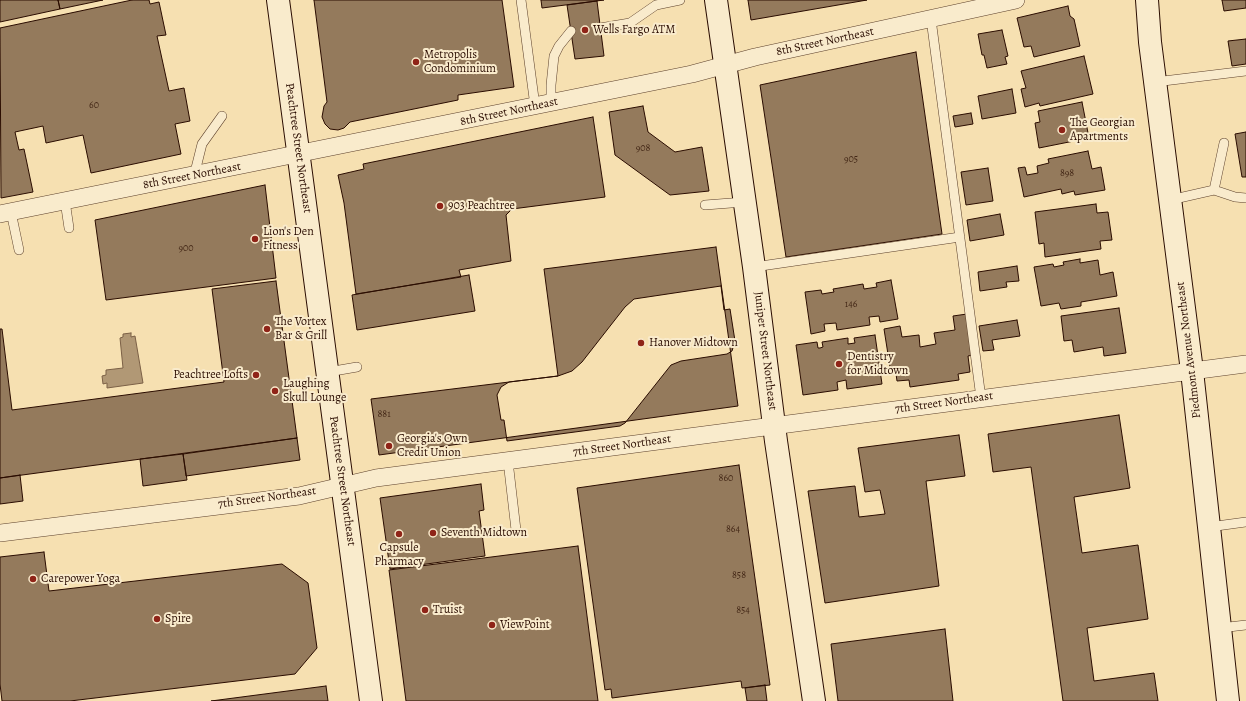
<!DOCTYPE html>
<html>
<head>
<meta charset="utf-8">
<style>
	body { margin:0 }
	canvas { display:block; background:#f6e0b1 }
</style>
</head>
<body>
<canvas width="1246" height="701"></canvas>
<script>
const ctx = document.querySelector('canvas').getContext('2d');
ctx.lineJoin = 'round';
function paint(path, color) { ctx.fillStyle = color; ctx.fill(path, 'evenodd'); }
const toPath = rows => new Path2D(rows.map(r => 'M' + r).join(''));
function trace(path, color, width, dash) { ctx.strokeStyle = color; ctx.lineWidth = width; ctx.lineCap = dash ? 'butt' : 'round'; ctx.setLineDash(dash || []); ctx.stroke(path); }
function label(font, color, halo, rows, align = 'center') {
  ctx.font = font + ' Alegreya,serif'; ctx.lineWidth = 4; ctx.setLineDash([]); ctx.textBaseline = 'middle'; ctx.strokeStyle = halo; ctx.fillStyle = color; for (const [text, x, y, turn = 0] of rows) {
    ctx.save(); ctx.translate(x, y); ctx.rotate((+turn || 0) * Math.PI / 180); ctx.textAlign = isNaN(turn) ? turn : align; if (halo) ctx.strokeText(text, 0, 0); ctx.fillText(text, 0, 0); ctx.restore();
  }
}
const water = toPath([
	[131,333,131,337,135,336,143,383,107,388,107,383,103,384,102,376,106,375,106,370,123,368,120,338,123,337,123,334,131,333]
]);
const building = toPath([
	[0,0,58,0,60,9,0,22,0,0],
	[58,0,103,0,60,9,58,0],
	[132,0,149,0,150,4,159,2,166,35,157,36,169,91,184,88,190,121,175,124,181,154,91,173,83,135,46,143,43,126,15,132,19,150,24,149,33,192,1,198,0,28,132,0],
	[314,0,502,0,514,87,458,95,458,100,350,122,344,128,338,130,330,129,325,124,322,117,324,106,327,102,314,0],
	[541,0,604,0,542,8,541,0],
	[748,0,867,0,751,20,748,0],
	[1222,0,1246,0,1246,8,1224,11,1222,0],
	[597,1,604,56,575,59,567,5,597,1],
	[1068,6,1070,16,1074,19,1080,46,1034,57,1031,46,1024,47,1017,18,1068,6],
	[1002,30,1008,56,1005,57,1007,64,987,68,984,55,982,55,978,34,1002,30],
	[1246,39,1246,64,1232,66,1228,41,1246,39],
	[916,52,942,234,786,257,760,85,916,52],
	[1084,56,1093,94,1040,106,1039,103,1025,107,1021,89,1026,88,1021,71,1084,56],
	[1012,89,1016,113,982,119,978,96,1012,89],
	[1082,102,1089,138,1039,148,1035,123,1040,122,1038,111,1082,102],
	[643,106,648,132,675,152,702,147,709,191,670,195,615,155,609,112,643,106],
	[971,113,973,124,955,127,953,116,971,113],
	[593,117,605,197,512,209,506,215,511,261,459,270,461,277,356,294,344,203,338,175,364,169,363,164,593,117],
	[1246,132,1246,177,1242,177,1235,134,1246,132],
	[1088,151,1092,169,1101,167,1105,190,1075,195,1074,191,1062,194,1061,189,1024,197,1018,168,1025,167,1027,175,1038,173,1037,166,1049,163,1048,159,1088,151],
	[988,168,993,201,966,205,961,172,988,168],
	[265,185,276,278,106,300,95,220,265,185],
	[1096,204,1097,213,1108,212,1112,240,1100,241,1101,249,1045,257,1044,243,1039,244,1035,212,1096,204],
	[1000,214,1004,235,970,241,967,220,1000,214],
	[716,247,738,406,379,455,371,399,558,376,544,269,716,247],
	[1080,259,1080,263,1098,260,1100,275,1113,272,1117,296,1081,302,1081,306,1061,309,1059,303,1041,306,1034,267,1053,264,1054,267,1064,265,1063,262,1080,259],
	[1017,266,1019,281,1006,282,1007,287,980,291,978,272,1017,266],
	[469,275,475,311,357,330,352,295,469,275],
	[891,280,898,319,880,322,879,316,869,317,870,325,837,330,836,323,824,324,825,331,811,334,805,292,821,290,822,294,834,292,833,289,863,284,864,289,877,287,876,283,891,280],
	[276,281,297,438,0,478,0,329,2,329,12,410,224,382,212,289,276,281],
	[721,286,724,310,730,309,735,341,732,351,727,354,681,361,671,365,625,423,620,426,507,441,504,420,501,420,497,395,501,387,509,382,558,376,572,371,582,362,625,307,634,299,721,286],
	[1119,308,1126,353,1104,356,1103,347,1074,352,1072,340,1064,341,1061,316,1119,308],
	[967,314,973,355,968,356,970,372,958,374,959,380,910,387,909,380,897,381,895,367,890,367,884,329,900,326,902,337,919,335,920,347,936,344,934,333,955,330,953,316,967,314],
	[1017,320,1020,336,992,340,994,350,983,351,979,326,1017,320],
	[875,335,882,384,847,389,846,380,837,382,838,390,803,395,796,345,817,342,818,348,820,348,823,347,822,342,848,338,848,344,855,343,854,338,875,335],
	[1119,415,1130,488,1074,497,1082,553,1138,545,1148,619,1087,628,1094,681,1154,673,1158,701,1063,701,1031,467,993,472,988,434,1119,415],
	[959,435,965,476,926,481,939,586,825,603,808,491,855,486,859,517,885,514,880,490,865,492,858,448,959,435],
	[297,438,300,460,186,476,183,454,297,438],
	[183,454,187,480,143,486,140,459,183,454],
	[739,465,770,685,742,688,741,681,612,698,611,689,605,690,577,488,739,465],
	[20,475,23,501,0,504,0,478,20,475],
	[481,484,484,510,479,511,485,556,390,569,380,498,481,484],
	[578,546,598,701,406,701,389,570,578,546],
	[44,552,49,591,282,564,308,583,317,648,295,674,70,701,2,701,0,684,0,557,44,552],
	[945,629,953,701,838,701,831,644,945,629],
	[765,685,767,701,747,701,745,688,765,685],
	[326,686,328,701,211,701,326,686]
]);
const service = toPath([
	[521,0,535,106],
	[931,19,981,398],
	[600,28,630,23,656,5,680,0],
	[1155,82,1246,71],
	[551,103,551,85,554,56,559,46,571,31],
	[194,176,202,144,222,116],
	[1214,190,1235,197,1246,198],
	[1170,200,1214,190,1224,143],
	[65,201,69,228],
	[705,205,744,202],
	[11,212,19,250],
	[754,267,960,237],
	[328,372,357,367],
	[508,461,516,530],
	[1209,527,1246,522],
	[1220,628,1246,625]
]);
const minor = toPath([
	[0,214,692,74,755,57,1016,0],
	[0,533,299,496,376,478,1246,364]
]);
const secondary = toPath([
	[278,0,371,701],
	[716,0,754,267,776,441,814,701],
	[1147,0,1150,42,1192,371,1228,701]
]);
const markers = [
	[585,30,4,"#8f2418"],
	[416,62,4,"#8f2418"],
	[1062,130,4,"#8f2418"],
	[440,206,4,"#8f2418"],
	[255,239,4,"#8f2418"],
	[267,329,4,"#8f2418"],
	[641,343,4,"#8f2418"],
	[839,364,4,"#8f2418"],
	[256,375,4,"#8f2418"],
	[275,391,4,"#8f2418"],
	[389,446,4,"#8f2418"],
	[433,533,4,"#8f2418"],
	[399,534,4,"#8f2418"],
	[33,579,4,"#8f2418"],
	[425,610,4,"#8f2418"],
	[157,619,4,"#8f2418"],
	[492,625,4,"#8f2418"]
];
const numberNames = [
	["60",94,106],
	["908",643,149],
	["905",851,160],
	["898",1067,174],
	["900",186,249],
	["146",851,305],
	["881",384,415],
	["860",726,479],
	["864",733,530],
	["858",739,576],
	["854",743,611]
];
const poiNames = [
	["Wells Fargo ATM",593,30],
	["Metropolis",424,55],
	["Condominium",424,69],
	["The Georgian",1070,123],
	["Apartments",1070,137],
	["903 Peachtree",448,206],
	["Lion's Den",263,232],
	["Fitness",263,246],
	["The Vortex",275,322],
	["Bar & Grill",275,336],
	["Hanover Midtown",649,343],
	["Dentistry",847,357],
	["for Midtown",847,371],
	["Peachtree Lofts",248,375,"right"],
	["Laughing",283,384],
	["Skull Lounge",283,398],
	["Georgia's Own",397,439],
	["Credit Union",397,453],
	["Seventh Midtown",441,533],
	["Capsule",399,548,"center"],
	["Pharmacy",399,562,"center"],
	["Carepower Yoga",41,579],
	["Truist",433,610],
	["Spire",165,619],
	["ViewPoint",500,625]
];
const streetNames = [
	["8th Street Northeast",825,42,-12],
	["8th Street Northeast",509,112,-12],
	["Peachtree Street Northeast",298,148,82],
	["8th Street Northeast",192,176,-11],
	["Piedmont Avenue Northeast",1189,350,-97],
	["Juniper Street Northeast",765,351,83],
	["7th Street Northeast",944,403,-8],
	["7th Street Northeast",622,446,-8],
	["Peachtree Street Northeast",342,481,82],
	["7th Street Northeast",267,498,-8]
];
paint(water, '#b19875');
trace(water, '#7b6046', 1);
paint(building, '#947a5c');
trace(building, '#2a0c00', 1);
trace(service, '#5d412c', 10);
trace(minor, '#5d412c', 18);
trace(secondary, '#2a0c00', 24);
trace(service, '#f9ebcc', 9);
trace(minor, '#f9ebcc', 17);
trace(secondary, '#f9ebcc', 22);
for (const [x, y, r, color] of markers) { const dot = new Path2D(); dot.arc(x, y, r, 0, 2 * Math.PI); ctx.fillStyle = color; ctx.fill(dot); trace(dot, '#f9ebcc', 1.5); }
label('10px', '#442817', null, numberNames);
label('12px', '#2a0c00', '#f9ebcc', poiNames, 'left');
label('12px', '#2a0c00', '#f9ebcc', streetNames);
</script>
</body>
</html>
